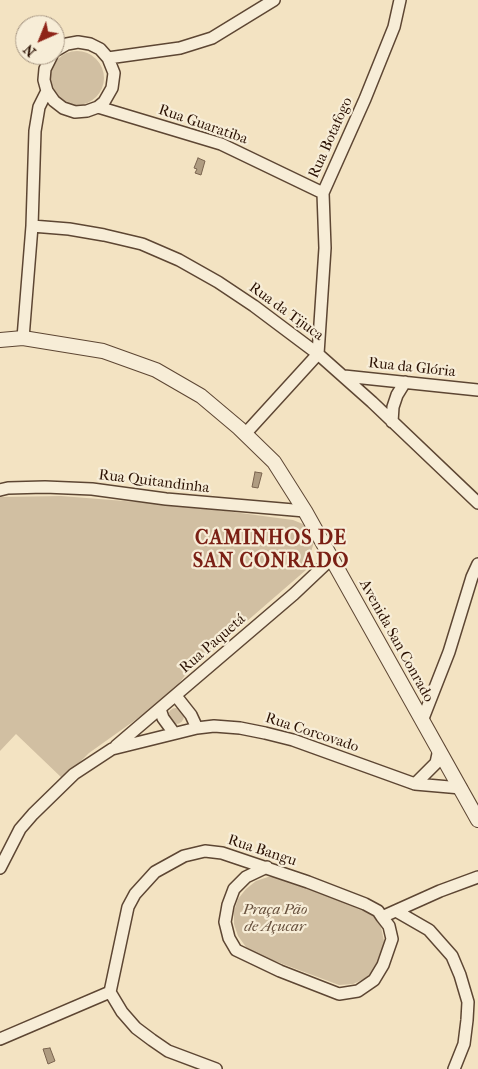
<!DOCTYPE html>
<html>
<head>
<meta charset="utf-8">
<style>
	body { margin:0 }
	#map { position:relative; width:478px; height:1069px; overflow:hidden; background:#f3e3c2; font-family:"IM FELL French Canon",serif }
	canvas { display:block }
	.north { position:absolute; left:15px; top:15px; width:50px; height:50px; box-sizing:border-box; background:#f7edd7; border:1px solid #a59582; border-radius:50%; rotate:224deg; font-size:14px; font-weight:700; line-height:20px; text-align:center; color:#2b1103 }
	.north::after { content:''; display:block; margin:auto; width:18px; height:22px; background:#8f2418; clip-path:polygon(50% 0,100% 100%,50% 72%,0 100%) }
</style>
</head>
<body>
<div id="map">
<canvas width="478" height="1069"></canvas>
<div class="north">N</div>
</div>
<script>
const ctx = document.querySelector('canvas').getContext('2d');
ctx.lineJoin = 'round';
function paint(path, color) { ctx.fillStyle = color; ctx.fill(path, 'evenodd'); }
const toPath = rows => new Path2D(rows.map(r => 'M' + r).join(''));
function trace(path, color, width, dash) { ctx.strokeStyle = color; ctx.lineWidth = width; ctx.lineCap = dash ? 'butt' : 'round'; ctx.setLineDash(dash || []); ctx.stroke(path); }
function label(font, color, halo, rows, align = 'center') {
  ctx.font = font + ' "IM FELL French Canon",serif'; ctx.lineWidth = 4.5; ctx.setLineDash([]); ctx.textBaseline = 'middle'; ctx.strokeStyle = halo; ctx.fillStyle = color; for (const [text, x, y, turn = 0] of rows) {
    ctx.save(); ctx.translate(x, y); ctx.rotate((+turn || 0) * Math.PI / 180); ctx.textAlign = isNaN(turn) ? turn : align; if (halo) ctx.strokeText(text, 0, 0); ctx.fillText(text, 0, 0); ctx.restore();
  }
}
const green = toPath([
	'50 78a27 27 0 1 1 54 0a27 27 0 1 1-54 0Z',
	[61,496,188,506,293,520,308,526,315,538,306,570,187,673,169,696,89,753,63,779,16,734,0,751,0,497],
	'168 716a8 8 0 1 1 16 0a8 8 0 1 1-16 0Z',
	[268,877,281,877,373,915,381,927,384,941,382,955,376,968,366,978,353,984,339,985,256,954,246,947,238,936,234,924,234,911,238,899,246,889,256,881]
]);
const water = toPath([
	[198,158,205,161,201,175,195,173,197,169,194,168,198,158],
	[255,472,262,473,258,488,252,487,255,472],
	[50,1048,55,1061,48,1064,43,1049,50,1048]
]);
const minor = toPath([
	[52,55,45,69,44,80,47,91,54,101,63,108,75,112,87,111,98,107,104,102,112,88,114,73,108,58,100,49,90,44,78,42,67,44,55,51],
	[108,58,180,48,212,38,274,0],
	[98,107,221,144,323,193],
	[32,226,69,229,104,235,142,244,179,260,218,282,254,306,318,354,372,402,478,503],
	[23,338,32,226,35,131,39,107,47,91],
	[344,376,478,390],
	[392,422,393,407,397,395,405,382],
	[245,434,318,354,325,248,323,193,365,99,394,27,400,0],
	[0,490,8,488,45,487,92,489,166,499,305,511],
	[176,696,191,715,197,728],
	[160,709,163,718,174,733],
	[422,721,449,652,472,577,478,564],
	[116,746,294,594,331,559],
	[415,784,436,763,439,749],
	[267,867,246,877,234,889,228,905,225,922,229,938,236,950,280,971,339,994,358,991,374,980,383,965,392,939,389,926,382,917],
	[0,868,20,829,33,814,74,774,112,749,197,728,214,726,240,728,265,733,293,740,415,784,461,788],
	[396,911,429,930,452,956,460,975,468,1002,467,1020,464,1044,454,1069],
	[110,992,128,907,135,894,155,872,184,856,205,851,222,853,308,882,365,904,378,911,382,917,440,891,478,877],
	[110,992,122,1012,136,1028,152,1040,168,1051,216,1069],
	[0,1039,110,992]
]);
const tertiary = toPath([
	[0,340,23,338,103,351,156,370,201,396,239,428,274,462,305,511,478,820]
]);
const streetNames = [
	["Rua Guaratiba",203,125,19],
	["Rua Botafogo",331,138,-66],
	["Rua da Tijuca",286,312,36],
	["Rua da Glória",412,368,6],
	["Rua Quitandinha",154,482,7],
	["Avenida San Conrado",396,641,61],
	["Rua Paquetá",213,644,-41],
	["Rua Corcovado",312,733,18],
	["Rua Bangu",262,851,18]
];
const parkNames = [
	["Praça Pão",275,910],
	["de Açucar",275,927]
];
const districtNames = [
	["CAMINHOS DE",271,539],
	["SAN CONRADO",271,562]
];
paint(green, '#d1bfa2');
paint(water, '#af9c81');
trace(water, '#7a644f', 1);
trace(minor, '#5d4633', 14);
trace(tertiary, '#5d4633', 16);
trace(minor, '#f7edd7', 11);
trace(tertiary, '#f7edd7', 14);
label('15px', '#2b1103', '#f7edd7', streetNames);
label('italic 15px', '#654e3b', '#f7edd7', parkNames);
ctx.letterSpacing = '1px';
label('bold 20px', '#7a1f14', '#f7edd7', districtNames);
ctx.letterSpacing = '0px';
</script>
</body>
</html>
